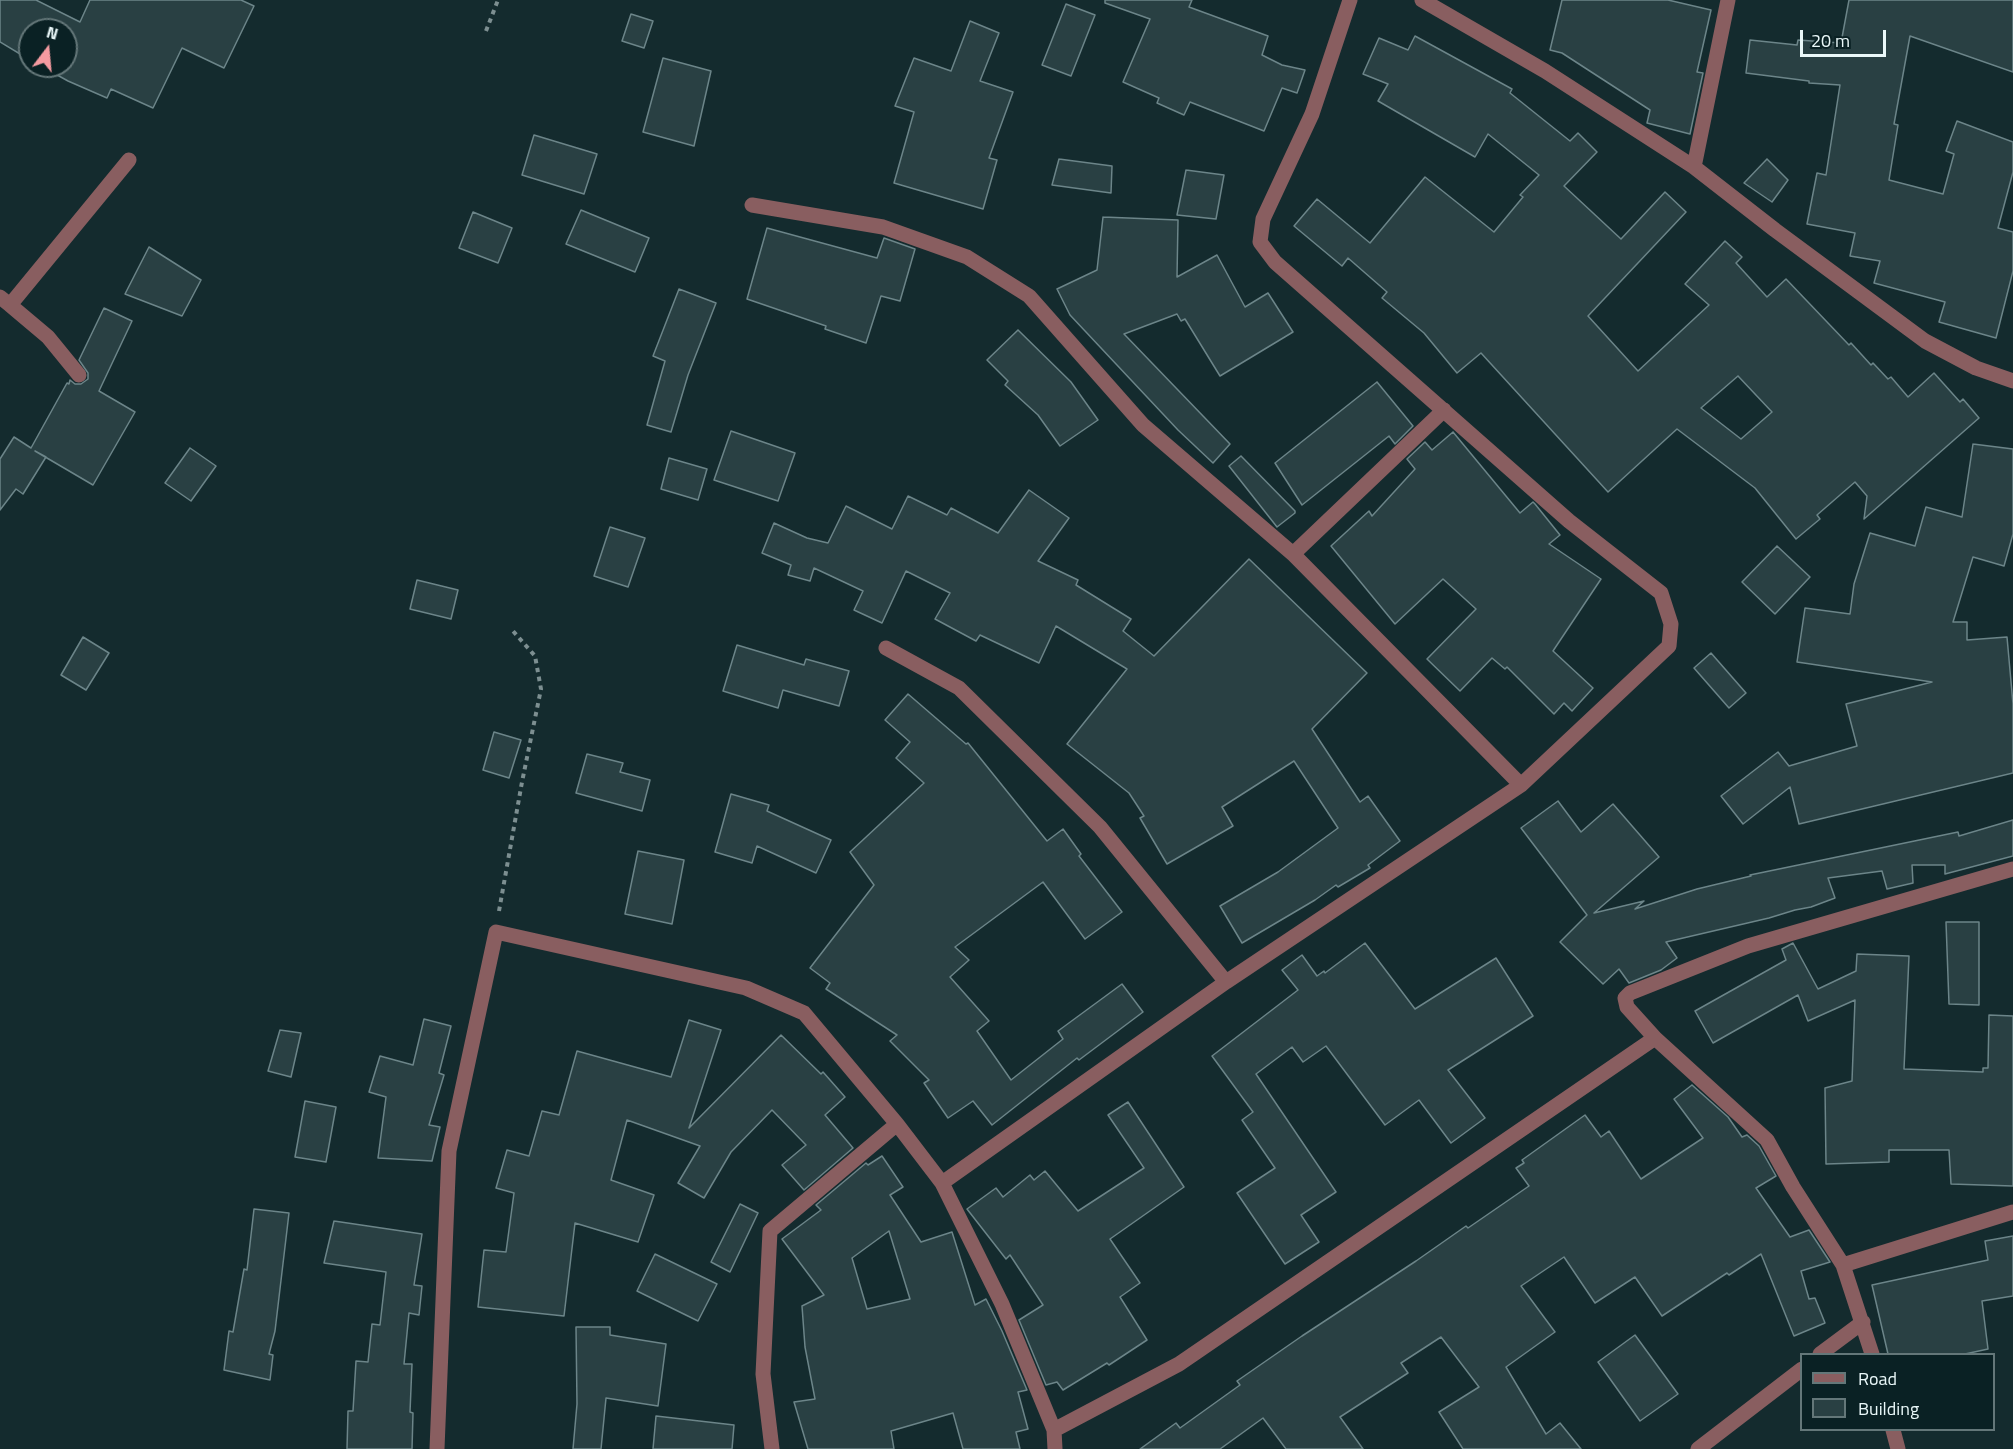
<!DOCTYPE html>
<html>
<head>
<meta charset="utf-8">
<style>
	body { margin:0 }
	#map { position:relative; width:2013px; height:1449px; overflow:hidden; background:#142b2e; font-family:"Titillium Web",sans-serif }
	canvas { display:block }
	.legend { position:absolute; left:1800px; top:1353px; width:195px; height:78px; box-sizing:border-box; background:#0a2124; border:2px solid #647779; margin:0; padding:8px 10px; list-style:none; font-size:18px; color:#eaf8f9 }
	.legend li { display:flex; align-items:center; gap:12px; height:30px }
	.legend b { width:30px; border:2px solid #647779 }
	.north { position:absolute; left:18px; top:18px; width:60px; height:60px; box-sizing:border-box; background:#0a2124; border:2px solid #647779; border-radius:50%; rotate:16deg; font-size:16px; font-weight:700; line-height:24px; text-align:center; color:#eaf8f9 }
	.north::after { content:''; display:block; margin:auto; width:21px; height:27px; background:#f49aa0; clip-path:polygon(50% 0,100% 100%,50% 72%,0 100%) }
	.scale { position:absolute; left:1800px; top:30px; width:86px; height:27px; box-sizing:border-box; border:3px solid #eaf8f9; border-top:0; padding-left:8px; font-size:18px; line-height:21px; white-space:nowrap; color:#eaf8f9; -webkit-text-stroke:4px #0a2124; paint-order:stroke }
</style>
</head>
<body>
<div id="map">
<canvas width="2013" height="1449"></canvas>
<ul class="legend">
<li><b style="height:8px;background:#895e60"></b>Road</li>
<li><b style="height:16px;background:#294043"></b>Building</li>
</ul>
<div class="north">N</div>
<div class="scale">20 m</div>
</div>
<script>
const ctx = document.querySelector('canvas').getContext('2d');
ctx.lineJoin = 'round';
function paint(path, color) { ctx.fillStyle = color; ctx.fill(path, 'evenodd'); }
const toPath = rows => new Path2D(rows.map(r => 'M' + r).join(''));
function trace(path, color, width, dash) { ctx.strokeStyle = color; ctx.lineWidth = width; ctx.lineCap = dash ? 'butt' : 'round'; ctx.setLineDash(dash || []); ctx.stroke(path); }
const building = toPath([
	[0,0,36,0,80,22,90,0,241,0,254,6,224,68,182,48,153,108,111,89,107,98,68,81,41,66,66,66,66,30,30,30,30,60,0,42,0,0],
	[1105,0,1192,0,1189,7,1268,36,1262,55,1282,65,1305,70,1297,93,1282,88,1264,131,1190,102,1184,115,1157,103,1159,98,1123,82,1150,19,1105,3,1105,0],
	[1562,0,1668,0,1711,10,1697,72,1703,73,1690,134,1647,123,1650,110,1562,53,1550,50,1562,0],
	[1849,0,2013,0,2013,72,1910,36,1894,124,1898,125,1889,180,1943,194,1954,154,1946,151,1957,121,2013,142,2013,172,1998,228,2013,232,2013,271,1996,338,1939,322,1945,302,1874,283,1880,261,1850,256,1855,233,1807,224,1817,173,1826,175,1840,85,1809,83,1809,81,1746,73,1750,40,1797,45,1798,40,1841,43,1849,0],
	[1066,4,1095,15,1071,76,1042,65,1066,4],
	[631,14,653,21,644,48,622,41,631,14],
	[970,21,999,33,980,81,1013,92,989,158,997,160,983,209,894,183,914,112,895,106,914,58,951,71,970,21],
	[1415,36,1512,89,1510,93,1570,141,1578,133,1597,152,1564,186,1621,239,1665,192,1686,212,1588,316,1638,371,1709,305,1685,284,1725,241,1742,257,1736,263,1767,297,1786,279,1849,345,1851,343,1871,365,1873,363,1888,379,1891,377,1908,397,1934,373,1960,402,1963,399,1979,418,1864,519,1867,496,1855,482,1817,515,1820,519,1796,539,1755,488,1677,429,1608,492,1481,353,1457,373,1424,333,1382,298,1387,292,1348,258,1342,266,1294,226,1317,199,1370,243,1425,177,1494,232,1523,197,1520,195,1539,175,1488,134,1475,157,1378,101,1388,84,1363,74,1379,38,1408,50,1415,36],
	[1738,376,1772,412,1741,439,1701,408,1738,376],
	[663,58,711,71,694,146,643,132,663,58],
	[534,135,597,154,584,194,522,175,534,135],
	[1059,159,1112,166,1111,193,1052,185,1059,159],
	[1767,159,1788,180,1772,202,1744,183,1767,159],
	[1186,170,1224,175,1216,219,1177,215,1186,170],
	[581,210,649,238,635,272,566,244,581,210],
	[473,212,512,228,498,263,459,248,473,212],
	[1103,217,1178,220,1177,277,1217,255,1245,307,1268,293,1293,332,1220,376,1185,319,1181,321,1177,314,1124,334,1230,444,1213,463,1178,430,1070,315,1057,289,1097,270,1103,217],
	[767,228,877,258,884,238,915,249,900,301,881,296,866,343,825,329,826,326,747,299,767,228],
	[149,247,201,280,182,316,125,294,149,247],
	[679,289,716,303,688,375,671,432,647,425,665,361,653,356,679,289],
	[104,308,132,321,99,391,135,412,93,485,35,451,46,457,23,494,16,489,0,510,0,459,14,437,31,448,67,383,69,384,70,380,75,384,81,384,88,379,88,373,79,360,104,308],
	[1018,330,1071,382,1098,420,1060,446,1038,415,1005,385,1008,381,987,360,1018,330],
	[1377,382,1413,426,1395,444,1389,436,1302,505,1275,463,1377,382],
	[731,431,795,453,778,501,714,480,731,431],
	[1453,432,1520,513,1533,502,1535,504,1560,535,1549,544,1601,579,1553,651,1593,688,1572,711,1564,703,1554,714,1507,667,1505,669,1492,658,1460,691,1427,659,1476,609,1443,579,1395,624,1331,546,1369,511,1372,516,1415,469,1407,459,1425,442,1432,450,1453,432],
	[1973,444,2013,449,2013,534,2004,566,1973,557,1953,622,1967,622,1967,640,2007,637,2013,704,2013,773,1799,824,1790,787,1743,824,1721,796,1778,752,1789,766,1857,746,1846,704,1932,682,1797,662,1805,608,1850,614,1854,584,1870,533,1915,546,1926,507,1962,517,1973,444],
	[190,448,216,466,191,501,165,483,190,448],
	[1241,456,1295,511,1295,513,1277,527,1229,466,1241,456],
	[669,458,707,469,698,500,661,489,669,458],
	[1029,490,1069,518,1038,561,1078,580,1076,585,1131,619,1123,631,1154,656,1249,559,1367,673,1312,729,1360,802,1368,796,1400,841,1368,865,1370,868,1338,887,1336,885,1315,900,1242,943,1220,906,1278,872,1338,828,1294,761,1222,807,1233,826,1167,864,1140,818,1144,816,1129,793,1067,744,1127,669,1056,626,1039,663,980,635,976,641,935,619,950,593,906,571,882,623,854,610,863,591,814,568,810,581,788,575,791,565,762,553,774,523,807,538,828,543,846,506,892,529,908,496,947,515,951,508,998,533,1029,490],
	[610,527,645,538,628,587,594,576,610,527],
	[1777,546,1810,577,1775,614,1742,582,1777,546],
	[417,580,458,590,451,619,410,609,417,580],
	[83,637,109,653,86,690,61,675,83,637],
	[737,645,804,665,806,659,849,671,839,706,783,690,778,708,723,691,737,645],
	[1711,653,1746,693,1729,708,1694,668,1711,653],
	[908,694,966,744,968,743,1047,841,1063,829,1081,854,1079,856,1122,912,1085,939,1043,882,955,947,969,960,950,977,989,1021,977,1031,1011,1080,1063,1039,1058,1031,1122,984,1143,1012,1079,1060,1077,1058,992,1125,973,1101,948,1118,924,1083,929,1080,890,1041,897,1035,826,989,830,983,810,968,874,885,850,852,924,783,896,758,910,742,885,720,908,694],
	[494,732,521,740,509,778,483,770,494,732],
	[587,754,623,763,620,772,650,780,642,811,576,793,587,754],
	[731,794,769,805,767,811,831,840,816,873,757,846,752,863,715,852,731,794],
	[1558,801,1581,832,1613,804,1659,857,1594,913,1644,901,1635,909,1697,889,1751,876,1750,875,1958,832,1959,836,2013,820,2013,856,1945,874,1945,865,1912,865,1913,883,1887,889,1882,871,1828,878,1835,898,1811,907,1795,910,1769,918,1666,942,1677,958,1661,970,1629,983,1619,969,1603,984,1560,942,1587,915,1521,828,1558,801],
	[638,851,684,860,672,924,625,914,638,851],
	[1946,922,1979,922,1979,1005,1949,1004,1946,922],
	[1365,943,1415,1009,1496,958,1533,1016,1448,1070,1485,1118,1451,1143,1419,1100,1385,1125,1326,1046,1303,1062,1292,1047,1256,1074,1336,1192,1301,1215,1319,1242,1285,1264,1237,1193,1275,1168,1242,1120,1253,1112,1212,1056,1298,990,1282,970,1302,955,1317,976,1324,971,1325,973,1365,943],
	[1793,943,1818,989,1856,971,1857,954,1909,956,1904,1069,1983,1072,1983,1068,1988,1068,1989,1015,2013,1016,2013,1186,1951,1184,1949,1150,1889,1150,1889,1162,1826,1164,1825,1088,1852,1081,1855,1000,1808,1021,1798,995,1713,1043,1695,1011,1786,960,1782,949,1793,943],
	[424,1019,451,1026,439,1073,444,1075,429,1125,440,1127,432,1161,378,1158,386,1097,369,1092,380,1056,413,1065,424,1019],
	[689,1020,721,1030,689,1128,781,1035,821,1074,823,1072,845,1097,825,1115,853,1148,804,1190,782,1165,806,1145,772,1110,731,1152,704,1198,678,1183,700,1146,627,1120,611,1180,654,1195,638,1242,575,1223,564,1316,478,1307,484,1250,506,1252,514,1193,496,1188,507,1150,529,1156,542,1111,559,1115,577,1051,671,1077,689,1020],
	[280,1030,301,1033,291,1077,268,1071,280,1030],
	[1692,1085,1728,1117,1742,1137,1747,1135,1759,1146,1776,1176,1756,1188,1790,1237,1809,1230,1830,1262,1801,1271,1809,1299,1815,1298,1825,1323,1794,1336,1761,1254,1729,1275,1727,1273,1662,1316,1635,1277,1595,1303,1564,1257,1521,1286,1555,1332,1506,1367,1546,1434,1560,1423,1581,1449,1463,1449,1439,1412,1479,1387,1441,1337,1401,1363,1408,1373,1340,1417,1363,1449,1286,1449,1263,1418,1220,1449,1140,1449,1176,1423,1180,1428,1240,1385,1237,1381,1302,1336,1416,1261,1466,1226,1468,1228,1529,1186,1516,1168,1524,1163,1522,1160,1585,1115,1601,1137,1609,1131,1641,1179,1703,1138,1674,1099,1692,1085],
	[305,1101,336,1107,326,1162,295,1157,305,1101],
	[1128,1102,1184,1187,1110,1239,1140,1283,1120,1297,1147,1340,1109,1365,1107,1363,1063,1390,1057,1382,1046,1385,1019,1320,1043,1305,1010,1255,1006,1259,967,1209,996,1188,1003,1197,1030,1175,1034,1180,1045,1171,1078,1211,1144,1168,1108,1115,1128,1102],
	[882,1156,903,1187,890,1195,921,1242,952,1232,975,1305,986,1299,1002,1331,1027,1390,1018,1392,1028,1429,1016,1432,1020,1449,963,1449,953,1413,891,1431,894,1449,808,1449,794,1402,815,1399,805,1347,802,1306,824,1295,782,1239,821,1210,816,1205,866,1163,868,1165,882,1156],
	[889,1231,910,1299,867,1309,852,1258,889,1231],
	[740,1204,758,1213,730,1272,711,1262,740,1204],
	[254,1209,289,1213,275,1331,269,1354,273,1355,270,1380,224,1370,229,1331,233,1332,244,1269,247,1270,254,1209],
	[334,1221,422,1234,414,1285,422,1286,419,1315,409,1313,404,1364,412,1364,410,1412,413,1413,412,1449,347,1449,348,1411,353,1411,356,1361,368,1362,372,1324,380,1325,386,1272,324,1263,334,1221],
	[2013,1236,2013,1296,1982,1301,1988,1349,1965,1354,1888,1354,1872,1285,1988,1260,1985,1241,2013,1236],
	[655,1254,717,1284,698,1321,637,1291,655,1254],
	[576,1327,610,1327,610,1335,666,1344,658,1406,606,1398,601,1449,573,1449,577,1404,576,1327],
	[1635,1335,1678,1394,1640,1421,1598,1362,1635,1335],
	[656,1416,734,1425,732,1449,653,1449,656,1416]
]);
const path = toPath([
	[486,31,498,0],
	[499,911,522,782,541,689,535,656,513,631]
]);
const minor = toPath([
	[1422,0,1545,71,1694,167,1775,230,1925,341,1976,368,2013,381],
	[1694,167,1728,0],
	[752,205,883,227,967,257,1029,296,1143,425,1293,554,1521,785],
	[0,297,10,305,129,160],
	[10,305,48,337,79,375],
	[1293,554,1444,410],
	[886,648,959,688,1100,827,1226,982],
	[942,1183,1226,982,1521,785,1669,646,1671,624,1661,593,1569,521,1275,262,1260,242,1263,219,1312,114,1350,0],
	[1843,1265,2013,1212],
	[1820,1354,1863,1322],
	[1872,1354,1843,1265,1793,1187,1767,1140,1655,1038,1627,1007,1625,998,1630,993,1748,946,2013,869],
	[1893,1430,1898,1449],
	[437,1449,449,1151,496,932,746,988,804,1013,897,1124,942,1183,1002,1304,1054,1430],
	[772,1449,763,1374,770,1231,897,1124],
	[1055,1449,1054,1430,1179,1364,1655,1038],
	[1698,1449,1802,1369]
]);
paint(building, '#294043');
trace(building, '#6c8589', 1.5);
trace(path, '#7d8f91', 4, [4.5, 4.5]);
trace(minor, '#895e60', 15);
</script>
</body>
</html>
